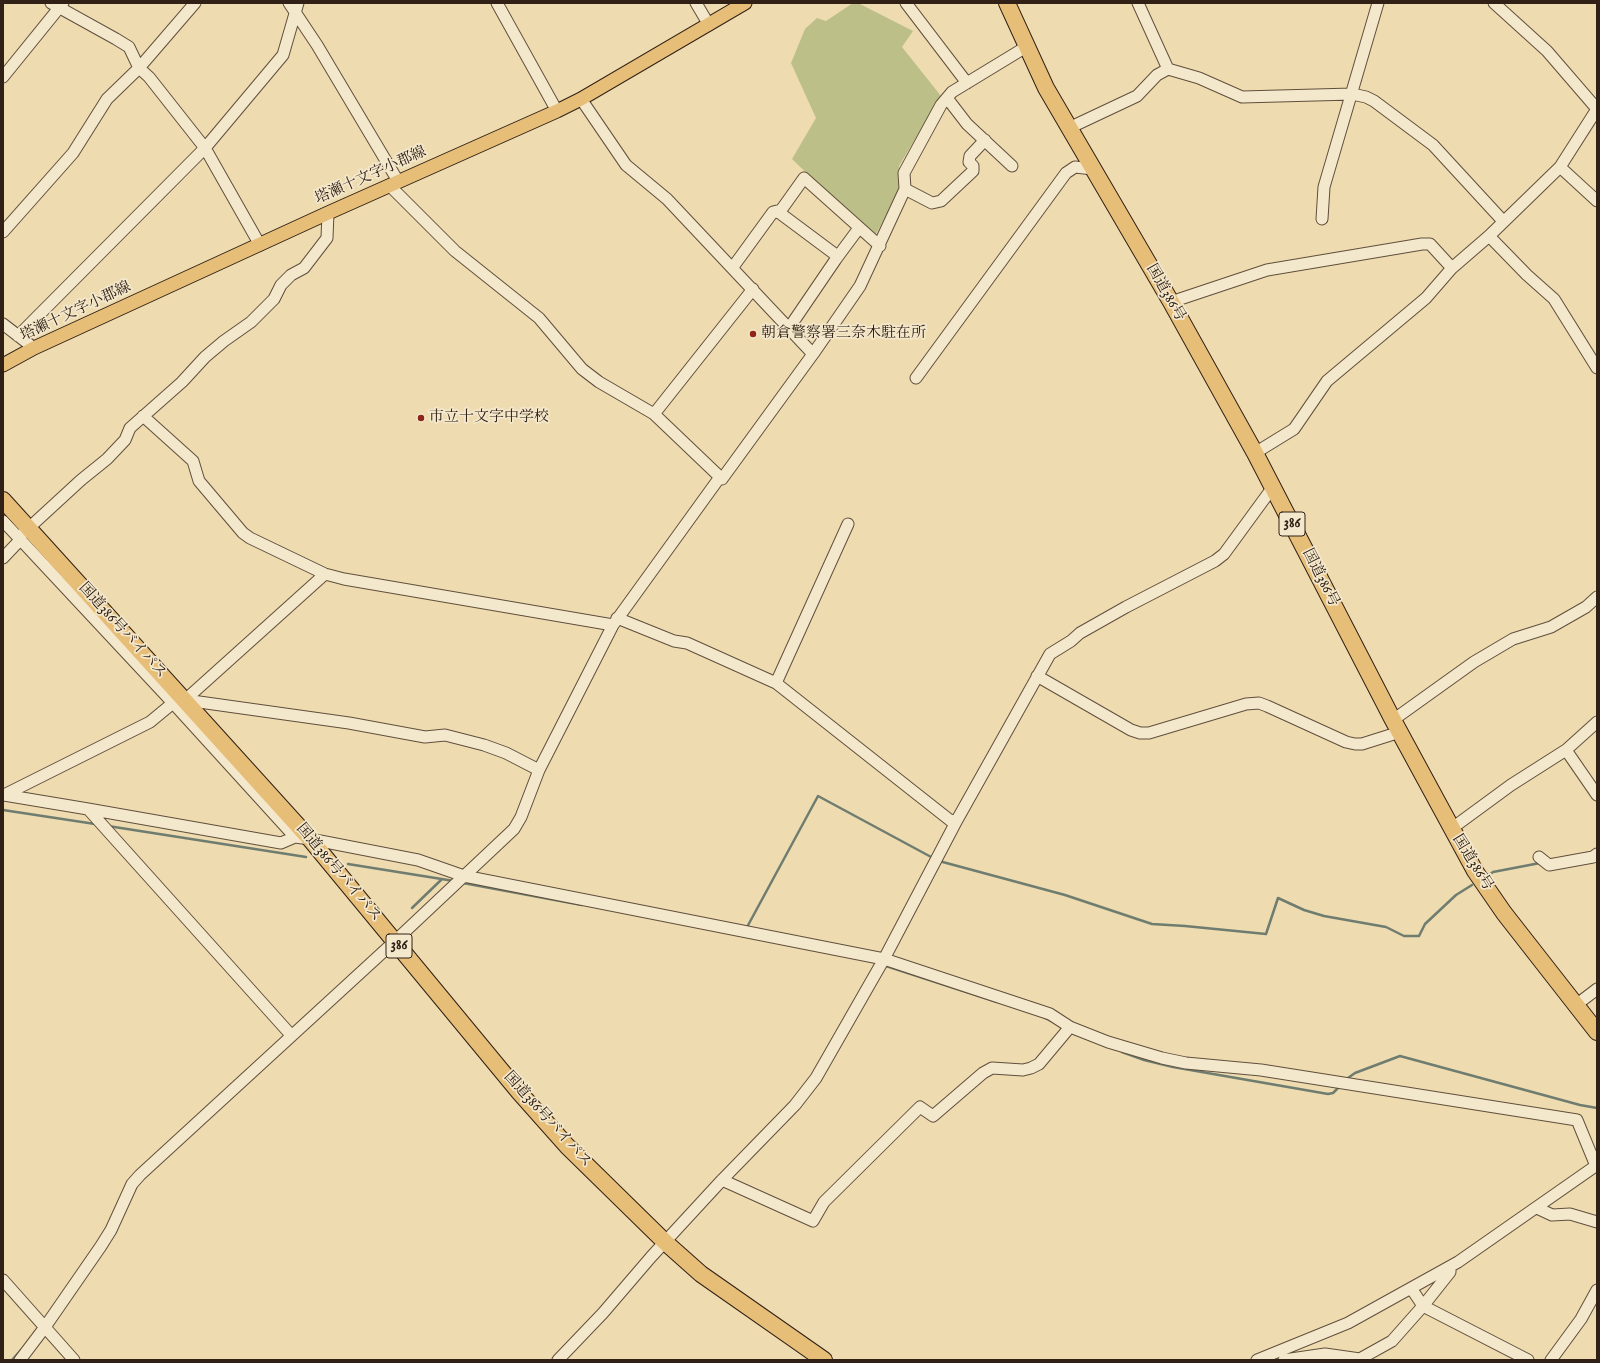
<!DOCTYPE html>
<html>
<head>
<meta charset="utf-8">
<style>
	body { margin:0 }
	#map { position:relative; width:1600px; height:1363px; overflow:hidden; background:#eedbb0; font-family:"IM FELL English",serif }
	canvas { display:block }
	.frame { position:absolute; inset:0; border:4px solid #302015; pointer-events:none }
</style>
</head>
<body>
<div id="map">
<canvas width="1600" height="1363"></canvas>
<div class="frame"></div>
</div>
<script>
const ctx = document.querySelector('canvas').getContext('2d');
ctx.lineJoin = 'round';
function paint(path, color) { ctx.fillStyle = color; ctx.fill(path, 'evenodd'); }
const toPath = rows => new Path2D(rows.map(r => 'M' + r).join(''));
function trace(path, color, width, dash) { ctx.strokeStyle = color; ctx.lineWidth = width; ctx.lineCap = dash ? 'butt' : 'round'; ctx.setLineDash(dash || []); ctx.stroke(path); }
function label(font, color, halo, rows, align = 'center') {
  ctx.font = font + ' "IM FELL English","Noto Serif JP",serif'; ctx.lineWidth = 3.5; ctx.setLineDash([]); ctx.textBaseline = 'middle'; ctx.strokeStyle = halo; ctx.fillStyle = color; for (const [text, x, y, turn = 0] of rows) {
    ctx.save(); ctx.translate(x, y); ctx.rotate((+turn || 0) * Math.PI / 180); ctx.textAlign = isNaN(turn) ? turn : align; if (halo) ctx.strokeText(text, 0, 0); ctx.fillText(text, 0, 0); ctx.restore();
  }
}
const green = toPath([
	[853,3,858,3,913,31,902,47,941,96,899,166,900,189,874,238,792,159,816,118,791,63,805,29,817,18,826,21]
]);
const stream = toPath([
	[3,810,95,824],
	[108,826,306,857],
	[939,861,1065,895,1152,924,1185,926,1266,934,1278,898,1304,910,1324,916,1386,927,1404,936,1419,936,1425,924,1456,895,1472,885],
	[348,864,454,881],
	[1486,877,1493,872,1540,863],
	[463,883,582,905],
	[412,908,441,880],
	[746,929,818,796,933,858],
	[883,965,997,1002],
	[1043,1017,1053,1022],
	[1122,1052,1144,1060,1173,1067,1328,1094,1333,1093,1339,1087],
	[1345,1080,1355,1073,1400,1056,1580,1105,1597,1108],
	[12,1360,21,1350]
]);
const minor = toPath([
	[51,3,116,39,129,47,139,68,149,77,205,148,260,245],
	[289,3,317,45,398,181],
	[497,3,557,111],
	[696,3,709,25],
	[906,3,967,83],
	[1138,3,1168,69],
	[1494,3,1547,51,1597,109],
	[3,77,63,3],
	[947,98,967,124,1012,166],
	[581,99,626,165,667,199,813,354],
	[1069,128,1137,96,1157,75,1168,69,1199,78,1242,97,1352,94,1366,97,1374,101,1433,145,1503,221],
	[1560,167,1597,201],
	[389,185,455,251,539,318,582,369,599,382,654,414,720,477],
	[905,189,932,203,941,201,973,171,973,166,969,162,970,156,985,140],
	[779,213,804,178,880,246],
	[1322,219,1324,187,1378,3],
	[3,232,73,153,107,99,139,68,195,3],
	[1489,236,1527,275,1554,299,1597,368],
	[836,259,859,228],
	[733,267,773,212,777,211,836,255,836,259,789,328],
	[1171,302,1267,270,1422,244,1430,244,1452,268],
	[3,324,34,348],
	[18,336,205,148,283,55,298,3],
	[916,378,1066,173,1075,167,1093,169],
	[654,414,753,289],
	[143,416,193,461,199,481,243,533,250,538,325,574,344,579,613,625],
	[1255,453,1294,429,1327,381,1426,298,1452,268,1489,236,1560,167,1597,109],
	[3,521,173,703,295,837],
	[19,537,81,480,107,459,125,440,130,428,182,382,205,357,224,341,251,322,274,299,281,285,291,275,304,268,327,238,328,213],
	[3,558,21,539],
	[617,618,674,641,687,643,776,683,951,821,957,820],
	[1037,676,1131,730,1140,733,1149,733,1246,704,1259,703,1267,706,1346,742,1355,744,1362,744,1400,732],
	[776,683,848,524],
	[185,700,325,574],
	[1393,720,1474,662,1513,639,1551,627,1586,607,1597,597],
	[1566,750,1597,795],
	[4,795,88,809,281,843,295,837,310,839,418,860,464,876,884,959,1050,1014,1070,1027,1108,1042,1162,1058,1186,1063,1261,1070,1577,1120,1596,1166],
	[4,795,150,722,173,703,185,700,349,723,425,737,445,735,484,745,506,753,539,770],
	[88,809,291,1035],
	[1451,829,1511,785,1566,750,1597,722],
	[1539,857,1549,865,1593,857,1597,854],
	[1576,1005,1597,989],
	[722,1180,813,1221,824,1202,920,1107,933,1116,983,1073,992,1068,1023,1070,1031,1068,1039,1064,1070,1027],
	[1537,1208,1552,1215,1570,1214,1597,1222],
	[1450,1267,1450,1272,1423,1306,1528,1360],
	[3,1280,74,1360],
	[20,1360,45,1327,101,1246,111,1230,132,1184,140,1175,395,941,514,829,521,817,539,770,613,625,720,477,722,479,813,354,860,286,905,189,904,173,941,105,952,92,1026,47],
	[558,1360,603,1313,651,1257,722,1180,795,1105,816,1078,884,959,957,820,1050,654,1071,641,1080,633,1126,607,1215,561,1224,554,1273,487],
	[1257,1360,1348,1323,1458,1262,1597,1165],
	[1284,1360,1325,1354,1360,1359],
	[1358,1360,1392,1341,1423,1306,1411,1288],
	[1551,1360,1581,1319,1597,1290]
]);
const major = toPath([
	[3,365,34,348,328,213,557,111,581,99,745,3]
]);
const highway = toPath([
	[1007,3,1046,88,1171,302,1255,453,1393,720,1475,871,1504,913,1597,1032],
	[3,500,310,839,519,1092,567,1146,665,1242,701,1274,824,1360]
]);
const markers = [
	[753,334,4,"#8f2418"],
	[421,418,4,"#8f2418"]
];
const shields = [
	[1292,524,26],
	[399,946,26]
];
const shieldNames = [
	["386",1292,524],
	["386",399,946]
];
const streetNames = [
	["塔瀬十文字小郡線",371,176,-24],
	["国道386号",1165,293,60],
	["塔瀬十文字小郡線",76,312,-25],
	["国道386号",1320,578,63],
	["国道386号バイパス",122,631,48],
	["国道386号",1472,863,58],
	["国道386号バイパス",338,873,50],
	["国道386号バイパス",547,1120,48]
];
const poiNames = [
	["朝倉警察署三奈木駐在所",761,334],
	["市立十文字中学校",429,418]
];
paint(green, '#bdbf88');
trace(stream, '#6f7d70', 2.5);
trace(minor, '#604f3c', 13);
trace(major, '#302015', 15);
trace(highway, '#302015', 18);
trace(minor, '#f4e8cc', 11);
trace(major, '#e7be78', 13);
trace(highway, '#e7be78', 16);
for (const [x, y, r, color] of markers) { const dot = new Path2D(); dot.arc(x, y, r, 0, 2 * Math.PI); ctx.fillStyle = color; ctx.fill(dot); trace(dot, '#f4e8cc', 1.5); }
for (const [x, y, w] of shields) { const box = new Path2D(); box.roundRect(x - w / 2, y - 12, w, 24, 3); ctx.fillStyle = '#f4e8cc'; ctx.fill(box); trace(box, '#302015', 1); }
label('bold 14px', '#302015', null, shieldNames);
label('15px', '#302015', '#f4e8cc', streetNames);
label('15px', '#302015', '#f4e8cc', poiNames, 'left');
</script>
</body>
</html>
